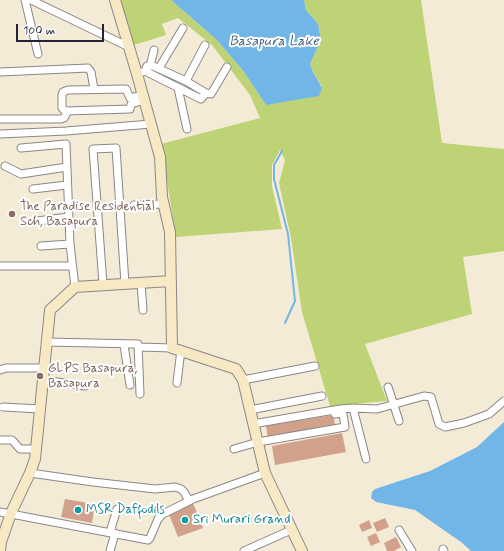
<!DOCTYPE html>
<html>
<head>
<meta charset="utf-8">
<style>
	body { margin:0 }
	#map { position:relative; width:504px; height:551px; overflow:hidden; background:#f4ebd6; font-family:Mynerve,sans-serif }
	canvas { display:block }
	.scale { position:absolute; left:16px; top:24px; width:88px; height:18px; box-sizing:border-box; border:2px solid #22223b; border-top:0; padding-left:5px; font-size:12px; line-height:14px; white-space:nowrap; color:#22223b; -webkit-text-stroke:3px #fff; paint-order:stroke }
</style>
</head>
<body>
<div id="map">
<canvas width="504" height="551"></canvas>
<div class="scale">100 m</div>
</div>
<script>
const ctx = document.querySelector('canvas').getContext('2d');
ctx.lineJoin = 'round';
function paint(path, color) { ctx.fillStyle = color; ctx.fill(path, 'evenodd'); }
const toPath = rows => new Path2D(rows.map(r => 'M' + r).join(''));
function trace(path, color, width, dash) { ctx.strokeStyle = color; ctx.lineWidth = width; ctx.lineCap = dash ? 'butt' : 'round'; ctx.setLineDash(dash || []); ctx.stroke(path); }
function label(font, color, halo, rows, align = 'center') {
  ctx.font = font + ' Mynerve,sans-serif'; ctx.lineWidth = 4; ctx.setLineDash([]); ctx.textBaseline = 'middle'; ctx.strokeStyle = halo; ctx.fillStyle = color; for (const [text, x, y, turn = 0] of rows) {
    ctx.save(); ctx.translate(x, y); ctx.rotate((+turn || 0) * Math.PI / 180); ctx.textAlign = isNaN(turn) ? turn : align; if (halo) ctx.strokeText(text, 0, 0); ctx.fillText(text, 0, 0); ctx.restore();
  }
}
const green = toPath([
	[118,0,171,0,217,40,244,72,266,105,322,87,313,72,310,64,321,40,318,24,306,10,304,0,421,0,442,143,504,149,504,251,463,257,472,314,365,344,387,401,330,406,302,312,291,238,279,183,285,160,280,150,272,165,272,186,282,229,176,237,161,144,260,118,250,95,212,45,178,18,162,24,166,35,131,46]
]);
const water = toPath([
	[171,0,304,0,306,10,318,24,321,40,310,64,313,72,322,88,319,96,266,105,244,72,217,40],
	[504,422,504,551,471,551,461,542,415,510,376,502,371,498,372,492,375,489,430,471,477,447]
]);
const stream = toPath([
	[282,151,274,165,274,179,288,234,295,301,285,323]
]);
const building = toPath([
	[333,415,336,428,268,439,266,426],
	[342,433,346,452,275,465,272,446],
	[65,499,95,504,92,523,61,517],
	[193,503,203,528,178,537,168,512],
	[385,518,389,527,377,532,373,523],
	[369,520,372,528,362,532,359,525],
	[376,533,380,542,371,546,367,537],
	[396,537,401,547,394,551,387,551,384,543]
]);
const street = toPath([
	[25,0,38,54],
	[31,0,129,47],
	[150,66,154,50],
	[159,68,183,28],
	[0,72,88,68,91,72,94,89],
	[137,74,145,71,147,66,153,66,186,81,206,93,201,99,145,71],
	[186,81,205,45],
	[178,88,187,129],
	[206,93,211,94,227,67],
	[143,95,130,98,126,89,68,90,63,92,62,95,62,108,65,111,130,109,131,104,145,100],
	[0,119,61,119,64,118,68,111],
	[0,134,66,131,151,124],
	[21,148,66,144,70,244,75,287],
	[5,166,21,174,67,167],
	[33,189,67,185],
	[134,205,164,204],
	[37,221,69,217],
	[41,246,70,244],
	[0,266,72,266],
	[141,283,143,310],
	[103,284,93,149,116,148,125,284],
	[47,342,138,344,140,394],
	[124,345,130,385],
	[139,347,172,348],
	[0,370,6,368,44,368],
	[43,380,85,386],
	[243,380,315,366],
	[177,383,181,350],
	[388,387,399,421],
	[3,407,40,409],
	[353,408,366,459],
	[250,410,322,396],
	[253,424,340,409,353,408,377,409,424,396,431,397,439,424,445,427,464,423,489,414,504,401],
	[0,440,12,440,20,449,36,449],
	[234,449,258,442,345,427,343,414,342,413,335,414],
	[30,473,93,482,155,489,175,487,181,489,184,492,189,501],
	[0,512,148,540,150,538,158,519,163,514,193,499,265,473],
	[399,530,412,551],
	[110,532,117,509],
	[443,549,444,551],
	[110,551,115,533],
	[244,551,291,530]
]);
const secondary = toPath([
	[115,0,137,74,160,157,162,197,170,232,172,348,236,369,243,380,265,473,302,551],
	[0,551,1,542,11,513,30,473,35,459,50,310,75,287,171,281]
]);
const markers = [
	[12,214,4,"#8d6e63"],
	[40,376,4,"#8d6e63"],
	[78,510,4,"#0f9aa8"],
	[185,520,4,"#0f9aa8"]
];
const educationNames = [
	["The Paradise Residential",20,207],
	["Sch, Basapura",20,222],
	["GLPS Basapura,",48,369],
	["Basapura",48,384]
];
const cultureNames = [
	["MSR Daffodils",86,510],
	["Sri Murari Grand",193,520]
];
const waterNames = [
	["Basapura Lake",274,42]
];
paint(green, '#bed376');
paint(water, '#72b6e8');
trace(stream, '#72b6e8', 2);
paint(building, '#d1a18b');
trace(street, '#8b8688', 9);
trace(secondary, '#8b8688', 12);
trace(street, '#fff', 7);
trace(secondary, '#f7e9c3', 10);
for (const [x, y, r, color] of markers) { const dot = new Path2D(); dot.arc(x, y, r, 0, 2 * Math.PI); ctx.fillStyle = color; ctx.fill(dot); trace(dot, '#fff', 1.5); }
label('13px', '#785e54', '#fff', educationNames, 'left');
label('13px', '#0d838f', '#fff', cultureNames, 'left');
label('italic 14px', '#425d80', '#fff', waterNames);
</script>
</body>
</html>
